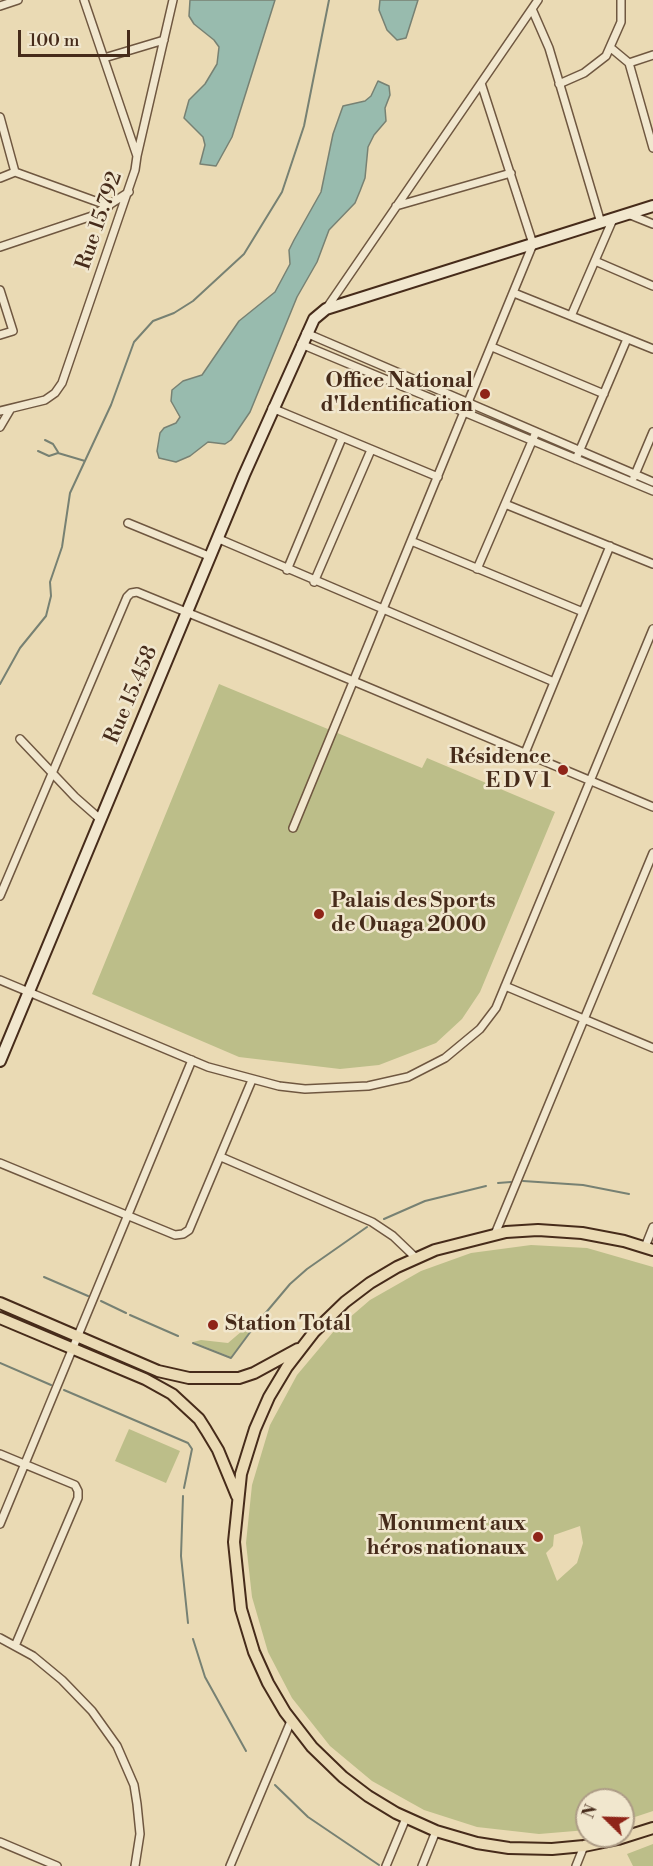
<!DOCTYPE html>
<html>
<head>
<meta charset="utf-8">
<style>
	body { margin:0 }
	#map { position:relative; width:653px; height:1866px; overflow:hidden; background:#eadab4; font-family:"Libre Bodoni",serif }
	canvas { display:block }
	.north { position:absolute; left:575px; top:1788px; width:60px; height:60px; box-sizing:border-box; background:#f1e7ce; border:2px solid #ad9c86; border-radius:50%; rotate:293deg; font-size:16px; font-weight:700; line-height:24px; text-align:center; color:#462b1a }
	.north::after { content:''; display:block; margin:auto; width:21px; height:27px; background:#8f2418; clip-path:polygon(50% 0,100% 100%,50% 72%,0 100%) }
	.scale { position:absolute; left:18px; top:30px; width:112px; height:27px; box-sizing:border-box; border:3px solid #462b1a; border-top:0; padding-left:8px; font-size:18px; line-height:21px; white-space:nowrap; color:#462b1a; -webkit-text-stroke:4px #f1e7ce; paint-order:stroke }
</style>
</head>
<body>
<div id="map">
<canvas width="653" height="1866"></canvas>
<div class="north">N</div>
<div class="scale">100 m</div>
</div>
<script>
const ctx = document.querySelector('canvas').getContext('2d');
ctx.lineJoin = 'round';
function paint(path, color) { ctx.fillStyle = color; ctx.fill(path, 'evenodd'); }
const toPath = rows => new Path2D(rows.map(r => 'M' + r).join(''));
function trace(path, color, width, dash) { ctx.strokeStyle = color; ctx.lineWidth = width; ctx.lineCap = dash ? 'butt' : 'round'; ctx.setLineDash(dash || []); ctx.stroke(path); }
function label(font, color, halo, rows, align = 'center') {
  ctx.font = font + ' "Libre Bodoni",serif'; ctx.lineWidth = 5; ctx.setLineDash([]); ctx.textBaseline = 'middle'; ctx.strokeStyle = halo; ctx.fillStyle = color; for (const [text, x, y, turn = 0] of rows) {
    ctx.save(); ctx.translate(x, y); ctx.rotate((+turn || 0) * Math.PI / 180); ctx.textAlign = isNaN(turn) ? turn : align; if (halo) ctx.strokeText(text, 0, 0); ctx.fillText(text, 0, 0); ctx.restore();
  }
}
const green = toPath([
	[219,684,422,768,427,758,555,812,480,992,462,1019,436,1043,379,1065,340,1069,239,1057,92,994],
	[531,1245,587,1248,653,1267,653,1811,623,1821,623,1800,587,1800,587,1830,539,1834,477,1827,424,1810,372,1781,330,1746,292,1698,268,1652,252,1597,246,1543,252,1485,270,1425,297,1375,334,1331,370,1300,421,1271,471,1253],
	[580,1526,583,1543,577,1563,557,1581,546,1553,553,1546,554,1535],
	[251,1330,231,1357,193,1342,201,1340,228,1343,242,1331],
	[129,1429,180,1451,166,1483,115,1461],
	[653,1844,653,1866,633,1866,627,1854]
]);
const water = toPath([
	[190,0,275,0,232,137,216,166,200,164,205,145,203,137,184,118,189,100,205,84,217,64,219,47,214,40,194,24,189,16,190,0],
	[380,0,418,0,406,38,397,40,387,30,379,10,380,0],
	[378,81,389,86,390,95,385,108,386,121,374,135,368,147,365,178,360,191,355,203,329,230,317,262,297,297,250,412,231,440,225,444,208,442,190,456,176,462,159,458,157,451,160,433,164,428,176,423,180,417,171,401,172,390,183,381,202,375,239,321,275,292,290,264,289,250,294,240,321,192,333,134,343,106,365,101,371,96,378,81]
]);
const stream = toPath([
	[45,440,53,444,58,452],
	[38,451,49,456,58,453,85,461],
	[0,684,20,648,46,616,51,596,50,582,62,547,70,493,111,405,134,342,153,321,174,313,193,301,244,254,282,192,304,126,329,0],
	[523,1181,583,1185,629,1194],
	[498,1183,511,1182],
	[384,1219,425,1201,486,1186],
	[44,1277,88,1296],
	[101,1301,126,1313],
	[130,1315,178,1336],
	[258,1322,290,1284,307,1269,367,1227],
	[193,1343,231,1358,251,1331],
	[0,1363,51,1385],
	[64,1390,188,1443,192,1449,184,1488],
	[183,1496,181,1556,188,1623],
	[193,1639,205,1677,246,1751],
	[275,1785,308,1817,379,1865]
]);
const street = toPath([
	[0,6,18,0],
	[532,9,549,48,601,223],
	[611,48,629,63,653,148],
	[104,58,164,40],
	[629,63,653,55],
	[559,84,584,73,606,56,621,22,621,0],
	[0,117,15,172],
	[137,156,173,0],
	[0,178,15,172,109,206],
	[396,206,511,173],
	[628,214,653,224],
	[0,247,92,216,129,192],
	[595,261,653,286],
	[0,290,13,331,0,335],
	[514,293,653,349],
	[326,309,538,0],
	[571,316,613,219],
	[306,333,653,482],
	[301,344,653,491],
	[492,347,604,394],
	[272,408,438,477],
	[0,411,45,400,55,393,62,383,135,170,137,156,84,0],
	[0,427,10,410],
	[576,459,627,339],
	[634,477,653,432],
	[505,504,653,564],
	[128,523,211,557],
	[219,539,554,682],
	[411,541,583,612],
	[477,569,536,432],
	[287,570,342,438],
	[314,582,371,450],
	[20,739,75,797,100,819],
	[525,753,610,546],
	[293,828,533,244,481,83],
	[0,896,127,597,131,593,137,592,277,649,653,807],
	[0,980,208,1067,279,1086,305,1089,368,1086,408,1077,445,1058,480,1029,496,1008,653,629],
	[505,986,653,1048],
	[221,1157,372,1222,393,1236,416,1258],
	[0,1163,175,1235,183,1234,189,1230,252,1080],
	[495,1234,653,853],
	[645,1247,653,1227],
	[0,1454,75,1485,78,1491,78,1498,15,1646],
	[0,1524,192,1060],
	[0,1638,33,1656,62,1680,92,1711,117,1746,134,1785,137,1804,140,1834,135,1866],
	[0,1842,57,1866],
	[230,1866,291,1721],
	[386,1866,406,1818],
	[422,1866,436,1831],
	[576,1866,584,1846]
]);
const secondary = toPath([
	[0,1061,244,475,314,319,326,309,653,206]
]);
const primary = toPath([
	[653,1250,624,1241,582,1233,538,1230,506,1232,435,1250,397,1267,370,1283,345,1302,314,1332,287,1367,269,1397,255,1429,241,1474,234,1542,241,1609,254,1652,268,1683,285,1712,312,1747,343,1777,368,1796,396,1813,436,1831,477,1843,509,1848,552,1849,584,1846,618,1839,653,1828],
	[0,1303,158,1371,189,1378,239,1378,254,1373,298,1349],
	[0,1318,145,1379,172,1394,199,1419,206,1430,218,1450,237,1496]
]);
const markers = [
	[485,394,6,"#8f2418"],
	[563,770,6,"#8f2418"],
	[319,914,6,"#8f2418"],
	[213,1325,6,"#8f2418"],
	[538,1537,6,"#8f2418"]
];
const streetNames = [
	["Rue 15.792",100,221,-71],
	["Rue 15.458",132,695,-67]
];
const poiNames = [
	["Office National",473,382],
	["d'Identification",473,406],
	["Résidence",551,758],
	["E D V 1",551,782],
	["Palais des Sports",331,902,"left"],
	["de Ouaga 2000",331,926,"left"],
	["Station Total",225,1325,"left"],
	["Monument aux",526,1525],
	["héros nationaux",526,1549]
];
paint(green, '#bcbe89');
paint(water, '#98bbae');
trace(water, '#778173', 1.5);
trace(stream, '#778173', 2);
trace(street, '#6f5740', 10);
trace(secondary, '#462b1a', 14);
trace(primary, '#462b1a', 14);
trace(street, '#f1e7ce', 7);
trace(secondary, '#f1e7ce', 10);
trace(primary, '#eadab4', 10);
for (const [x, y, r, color] of markers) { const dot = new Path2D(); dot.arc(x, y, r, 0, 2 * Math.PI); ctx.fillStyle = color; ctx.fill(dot); trace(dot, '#f1e7ce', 2); }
label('21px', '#462b1a', '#f1e7ce', streetNames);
label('bold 21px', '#462b1a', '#f1e7ce', poiNames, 'right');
</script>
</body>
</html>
